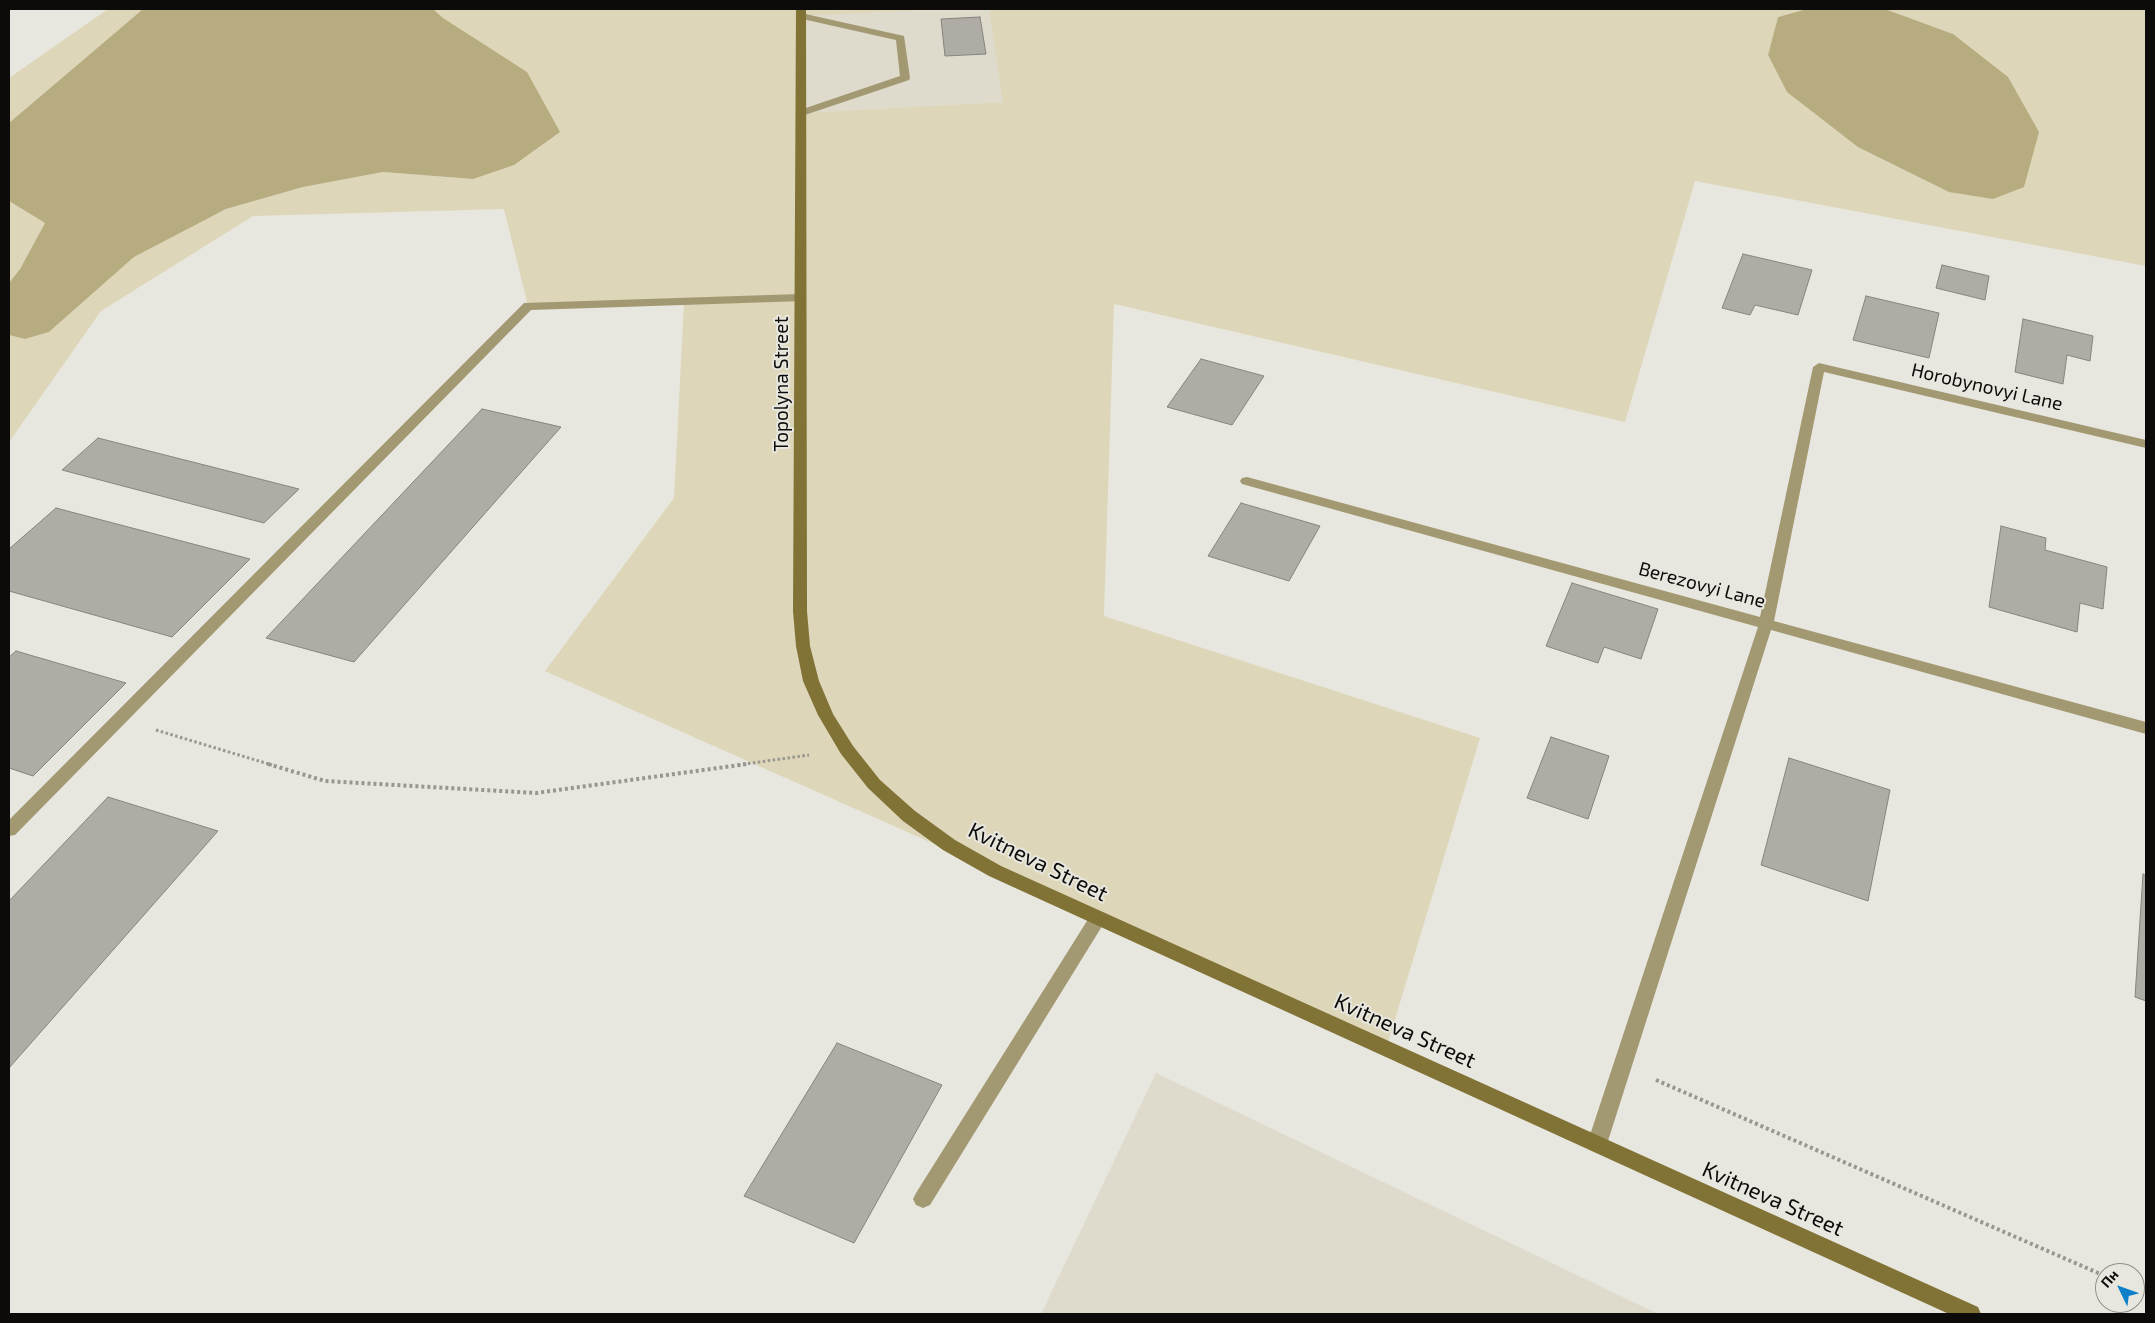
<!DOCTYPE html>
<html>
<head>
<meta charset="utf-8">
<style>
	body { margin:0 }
	#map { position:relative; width:2155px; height:1323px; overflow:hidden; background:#e8e7df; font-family:"Exo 2",sans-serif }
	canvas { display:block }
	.frame { position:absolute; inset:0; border:10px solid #0c0b09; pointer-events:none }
	.north { position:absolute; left:2095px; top:1263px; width:50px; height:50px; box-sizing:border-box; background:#e8e7df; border:1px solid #908f89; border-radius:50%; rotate:312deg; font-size:14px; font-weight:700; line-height:20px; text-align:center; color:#0c0b09 }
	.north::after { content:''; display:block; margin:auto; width:18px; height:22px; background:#0e80c9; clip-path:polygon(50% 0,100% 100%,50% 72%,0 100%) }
</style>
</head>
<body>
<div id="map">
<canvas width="2155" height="1323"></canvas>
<div class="frame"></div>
<div class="north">Пн</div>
</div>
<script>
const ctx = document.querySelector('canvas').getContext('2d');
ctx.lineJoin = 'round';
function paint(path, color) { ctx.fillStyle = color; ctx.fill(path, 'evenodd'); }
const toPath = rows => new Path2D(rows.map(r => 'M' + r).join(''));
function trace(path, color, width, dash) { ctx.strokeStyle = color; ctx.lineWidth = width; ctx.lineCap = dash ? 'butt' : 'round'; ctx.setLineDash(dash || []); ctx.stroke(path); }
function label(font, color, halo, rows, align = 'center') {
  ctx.font = font + ' "Exo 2",sans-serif'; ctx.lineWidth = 4; ctx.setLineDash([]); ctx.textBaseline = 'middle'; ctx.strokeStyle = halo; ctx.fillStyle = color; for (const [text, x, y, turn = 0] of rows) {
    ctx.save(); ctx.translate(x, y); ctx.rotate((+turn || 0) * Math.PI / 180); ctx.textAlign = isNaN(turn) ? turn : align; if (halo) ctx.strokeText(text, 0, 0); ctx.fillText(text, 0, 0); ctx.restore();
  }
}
const built = toPath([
	[948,9,989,9,1004,102,801,113,801,16],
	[1156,1073,1658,1314,1041,1314]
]);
const green = toPath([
	[108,9,143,9,9,123,9,78],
	[433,9,948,9,801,16,801,113,1003,102,989,9,1807,9,1778,17,1768,55,1788,92,1953,34,1885,9,2146,9,2146,266,1695,181,1625,422,1114,304,1104,616,1480,738,1386,1049,995,871,545,671,674,498,684,302,528,306,504,209,253,216,101,311,9,442,9,335,25,339,49,332,134,257,226,209,303,187,383,172,473,179,443,18],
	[9,201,45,223,20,269,9,283]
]);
const forest = toPath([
	[143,9,433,9,443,18,527,72,560,132,514,165,473,179,383,172,303,187,226,209,134,257,49,332,25,339,9,335,9,283,20,269,45,223,9,201,9,123],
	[1807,9,1885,9,1953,34,2008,77,2039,132,2024,187,1993,199,1949,192,1858,147,1787,92,1768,55,1778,17]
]);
const building = toPath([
	[980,17,986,54,945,56,941,19,980,17],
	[1743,254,1812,270,1798,315,1755,305,1750,315,1722,308,1743,254],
	[1942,265,1989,276,1985,300,1936,288,1942,265],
	[1866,296,1939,313,1929,358,1853,340,1866,296],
	[2023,319,2093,336,2090,361,2067,355,2063,384,2015,372,2023,319],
	[1201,359,1264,376,1232,425,1167,407,1201,359],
	[482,409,561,427,354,662,266,638,482,409],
	[98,438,299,489,264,523,62,470,98,438],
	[1241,503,1320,526,1289,581,1208,556,1241,503],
	[56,508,250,559,172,637,9,591,9,549,56,508],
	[2001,526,2046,538,2045,550,2107,567,2103,609,2080,603,2077,632,1989,607,2001,526],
	[1572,583,1658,609,1641,659,1604,647,1598,663,1546,646,1572,583],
	[16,651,126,683,33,776,9,768,9,657,16,651],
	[1551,737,1609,756,1588,819,1527,798,1551,737],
	[1789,758,1890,790,1868,901,1761,865,1789,758],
	[108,797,218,831,9,1068,9,901,108,797],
	[2143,874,2146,876,2146,1001,2135,997,2143,874],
	[837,1043,942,1085,854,1243,744,1196,837,1043]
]);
const pathFar1 = toPath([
	[156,730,272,765],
	[738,765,809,755]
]);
const path = toPath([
	[268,764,325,781,536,793,747,764],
	[1656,1080,2105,1276],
	[2135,1289,2146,1294]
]);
const lane = toPath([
	[801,13,904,36,910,78,909,80,805,115,797,115,796,113,797,111,900,76,896,40,798,18,798,14,801,13],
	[800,294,804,295,806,298,804,301,531,310,15,835,9,836,9,820,524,303,800,294],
	[1098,911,1104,913,1107,918,1104,923,930,1205,923,1208,916,1205,913,1199,916,1193,1092,913,1098,911]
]);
const street = toPath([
	[1819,363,2146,440,2146,448,1824,372,1774,621,2146,722,2146,734,1771,630,1607,1144,1604,1150,1597,1153,1590,1150,1587,1144,1758,627,1242,484,1240,481,1242,478,1247,477,1760,617,1813,367,1819,363]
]);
const secondary = toPath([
	[796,9,806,9,807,611,810,646,819,681,833,714,853,746,880,780,915,811,955,840,1001,866,1978,1307,1981,1314,1949,1314,989,876,943,850,903,821,868,788,841,754,818,715,803,681,796,646,793,611,796,9]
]);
const streetNames = [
	["Topolyna Street",782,384,-90],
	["Horobynovyi Lane",1987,387,13],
	["Berezovyi Lane",1702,585,15]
];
const nearStreetnames = [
	["Kvitneva Street",1038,862,26],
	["Kvitneva Street",1405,1031,24],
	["Kvitneva Street",1773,1199,24]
];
paint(built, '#dedacc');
paint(green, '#ddd6b8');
paint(forest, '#b7ac80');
paint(building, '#aeaca5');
trace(building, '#86847e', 1);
trace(pathFar1, '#979690', 3, [2.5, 2.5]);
trace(path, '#979690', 4, [3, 3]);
paint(lane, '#a29872');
paint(street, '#a29872');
paint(secondary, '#817236');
label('19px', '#0c0b09', '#e8e7df', streetNames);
label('22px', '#0c0b09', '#e8e7df', nearStreetnames);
</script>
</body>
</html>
